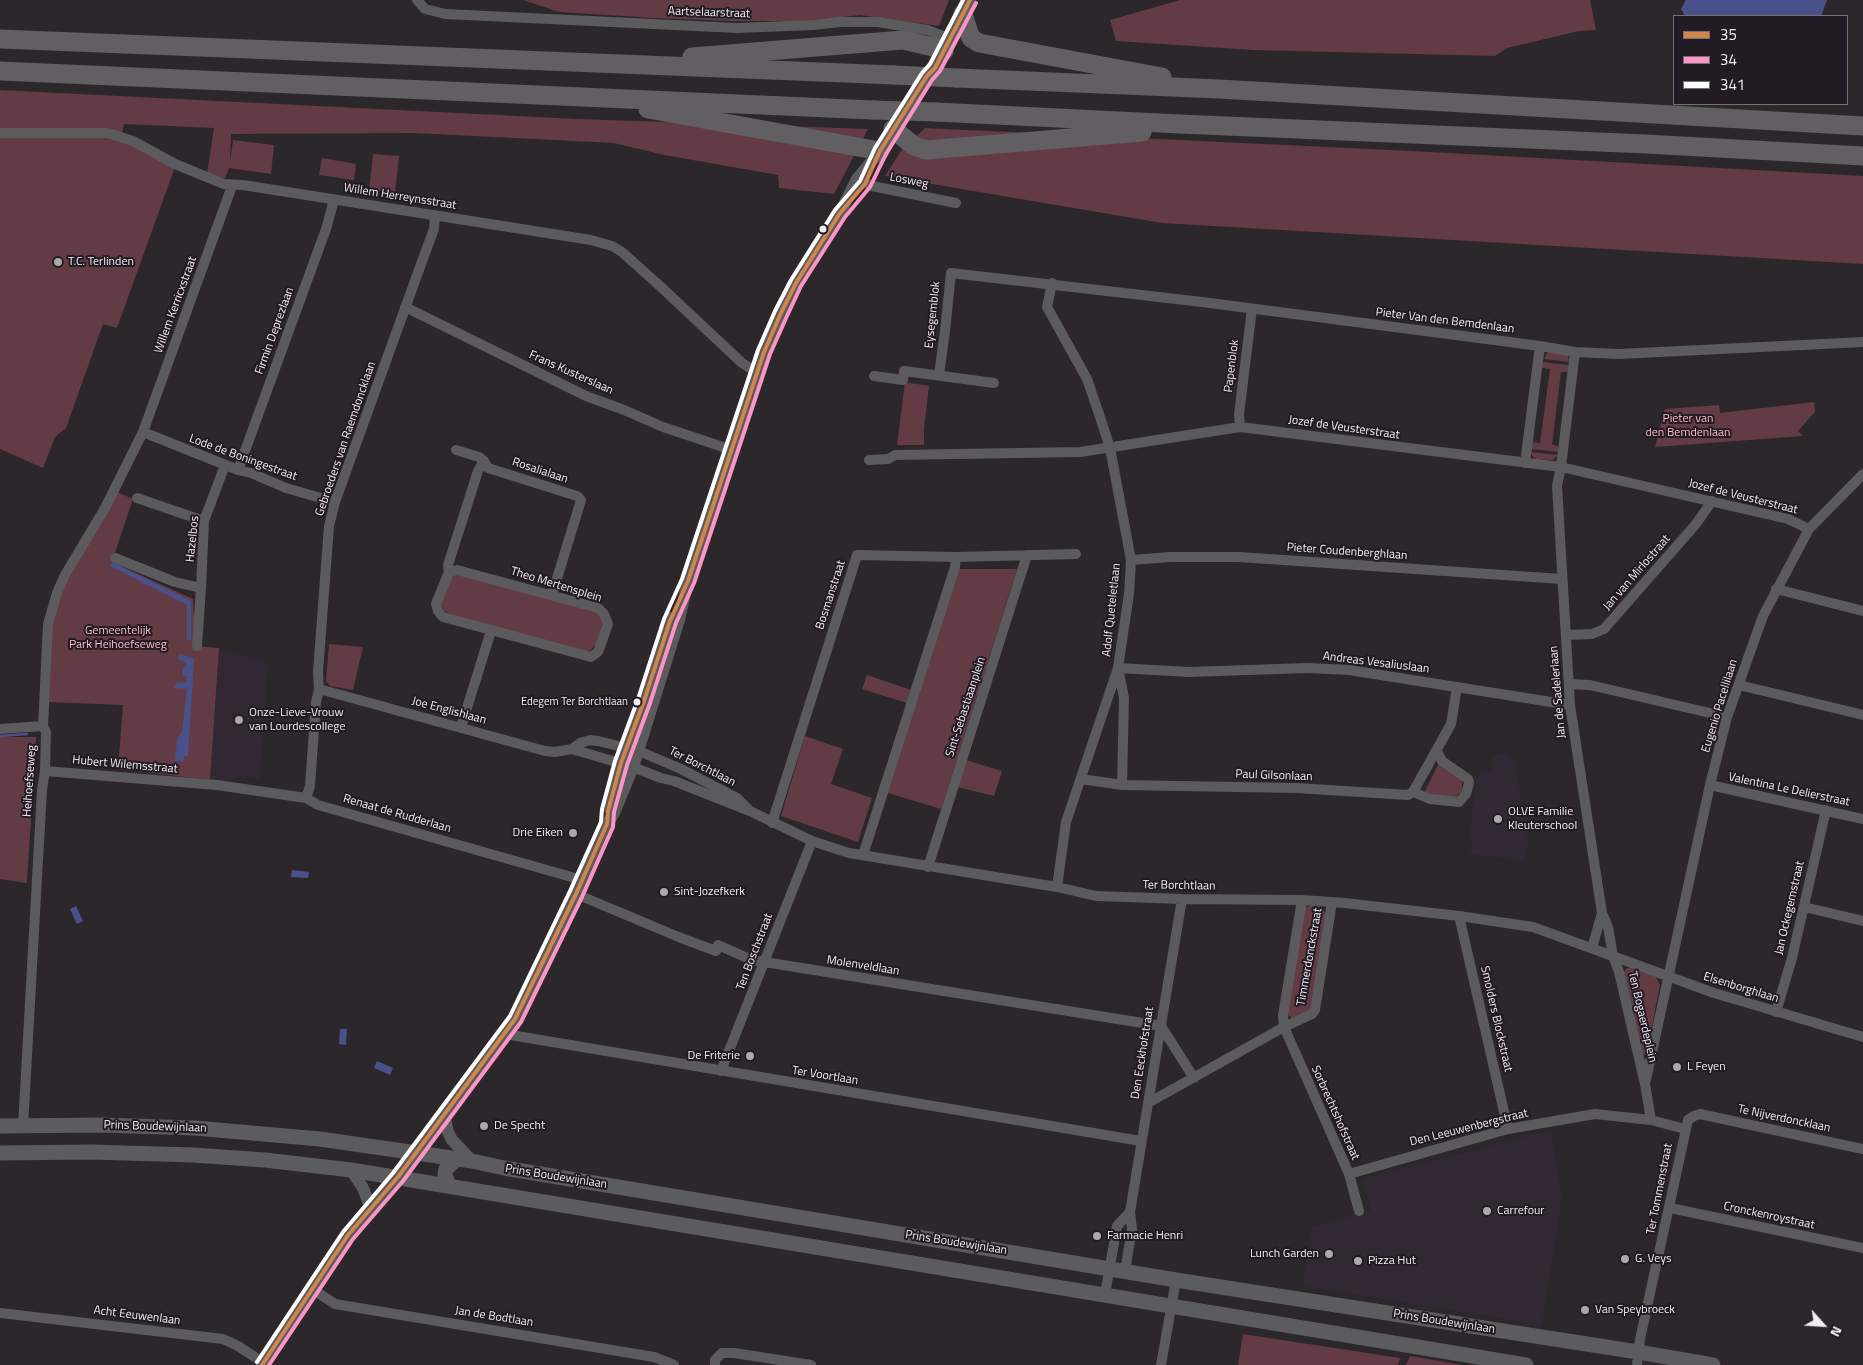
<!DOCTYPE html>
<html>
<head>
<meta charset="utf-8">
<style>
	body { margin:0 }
	#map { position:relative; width:1863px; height:1365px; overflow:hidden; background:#2b272b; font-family:"Titillium Web",sans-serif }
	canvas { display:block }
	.legend { position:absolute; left:1673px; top:15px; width:175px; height:90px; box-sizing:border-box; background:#221b23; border:1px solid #756f76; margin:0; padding:6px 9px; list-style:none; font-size:15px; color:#f2edf2 }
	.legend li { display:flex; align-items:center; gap:10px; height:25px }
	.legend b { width:25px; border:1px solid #756f76 }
	.north { position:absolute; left:1798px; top:1300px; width:50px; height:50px; -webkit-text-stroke:4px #221b23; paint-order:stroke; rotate:116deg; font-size:14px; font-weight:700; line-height:20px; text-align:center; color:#f2edf2 }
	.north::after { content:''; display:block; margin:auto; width:18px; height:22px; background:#f2edf2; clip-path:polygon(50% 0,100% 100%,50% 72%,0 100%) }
</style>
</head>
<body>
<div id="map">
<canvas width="1863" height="1365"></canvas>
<ul class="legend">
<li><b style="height:6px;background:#cf864d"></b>35</li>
<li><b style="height:6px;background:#fc95c5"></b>34</li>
<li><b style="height:6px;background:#fff"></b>341</li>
</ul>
<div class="north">N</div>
</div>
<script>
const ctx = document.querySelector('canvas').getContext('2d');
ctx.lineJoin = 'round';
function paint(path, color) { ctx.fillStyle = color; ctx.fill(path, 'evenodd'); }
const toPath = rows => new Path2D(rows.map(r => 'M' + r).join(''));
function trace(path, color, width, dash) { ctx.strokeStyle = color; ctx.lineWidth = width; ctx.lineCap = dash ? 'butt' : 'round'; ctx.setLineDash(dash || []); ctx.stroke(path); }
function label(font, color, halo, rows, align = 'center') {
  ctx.font = font + ' "Titillium Web",sans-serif'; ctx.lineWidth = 4; ctx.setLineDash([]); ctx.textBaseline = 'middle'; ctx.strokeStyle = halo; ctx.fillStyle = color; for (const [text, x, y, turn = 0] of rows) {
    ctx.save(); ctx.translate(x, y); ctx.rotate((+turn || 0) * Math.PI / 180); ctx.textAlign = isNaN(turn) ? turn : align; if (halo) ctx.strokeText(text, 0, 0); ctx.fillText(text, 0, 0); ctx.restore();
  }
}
const built = toPath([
	[219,648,268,663,260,779,233,777,233,782,210,780],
	[1502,753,1509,757,1515,762,1529,846,1527,846,1525,861,1470,854,1472,840,1469,839,1477,774,1492,771,1491,757,1496,756,1496,754],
	[1551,1130,1562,1198,1542,1325,1302,1286,1312,1227,1371,1211,1362,1179]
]);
const green = toPath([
	[523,0,949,0,939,26,860,15,809,21,732,21,655,18,559,12],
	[1180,0,1590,0,1596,30,1579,31,1507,48,1495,56,1253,50,1116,41,1110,20],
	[0,90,578,119,868,129,834,194,779,188,778,175,664,155,614,143,413,133,231,134,230,162,233,140,274,145,271,174,229,168,225,178,207,174,214,128,124,124,122,133,0,130],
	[925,128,1412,151,1863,176,1863,264,1162,223,885,176,903,148],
	[76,134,120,139,175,167,117,328,103,324,66,428,55,437,43,468,0,449,0,136],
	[373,154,399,156,395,193,369,190],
	[322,158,356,164,354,180,319,175],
	[1548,352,1566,354,1568,356,1569,362,1544,359],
	[1543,362,1569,365,1568,372,1561,372,1553,437,1552,444,1559,447,1558,452,1531,449,1532,442,1540,443,1550,369,1542,368],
	[905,382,929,386,924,429,924,445,897,445],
	[1814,402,1815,412,1798,431,1803,436,1655,447,1665,409,1719,405,1720,413],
	[1531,452,1558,455,1553,460,1536,459,1532,456],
	[115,491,133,499,112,562,193,599,196,646,219,648,210,780,118,769,123,705,49,702,51,624,58,595],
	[959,569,1017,569,941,809,888,793],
	[455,573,594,610,600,615,602,620,602,626,596,644,590,651,582,652,453,616,445,611,440,604,444,587],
	[329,644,363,647,353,690,330,686,326,681],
	[867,675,911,690,907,703,862,689],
	[805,736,843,749,831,784,872,798,858,842,781,816],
	[0,737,36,737,27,883,0,879],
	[966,760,1002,771,994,796,957,787],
	[1439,763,1462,780,1462,791,1453,799,1424,793],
	[1311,905,1318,906,1323,908,1326,917,1310,1010,1293,1019,1287,1014,1305,908],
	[1627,968,1630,968,1656,977,1660,985,1647,1051,1645,1055,1643,1054,1624,972],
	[1243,1334,1400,1358,1398,1365,1238,1365],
	[1410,1356,1462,1365,1406,1365]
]);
const water = toPath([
	[1686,0,1827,0,1821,16,1685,16,1681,9],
	[112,562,191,601,191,640,187,640,187,605,110,566],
	[181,654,194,659,188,756,184,756,183,762,175,761,177,739,182,732,187,689,174,688,177,682,186,683,187,677,183,675,183,668,187,663,178,659,178,656],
	[292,870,309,872,308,878,291,877],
	[76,906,83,921,77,924,70,909],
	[340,1029,347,1029,346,1045,339,1044],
	[377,1061,393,1068,390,1075,374,1068]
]);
const stream = toPath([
	[0,736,27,734]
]);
const minor = toPath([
	[417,0,425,9,445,14,737,28,814,25,839,22,878,22,927,30,943,36],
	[0,133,108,133,133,141,175,164,224,184,243,185,591,240,612,246,622,252,661,287,742,363,758,373],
	[857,179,872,186,956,203],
	[1052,283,1047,307,1087,379,1100,417,1110,448,1131,560,1129,594,1118,668,1066,822,1057,887],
	[405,307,586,396,624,410,663,427,732,450],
	[1575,352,1561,467,1557,486,1570,705,1602,913,1608,927,1613,956,1619,972,1645,1084,1651,1120],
	[939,375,945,331,951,273,1202,302,1540,346,1575,352,1619,354,1863,342],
	[874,376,903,380,904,371,994,383],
	[1240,427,1239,414,1252,309],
	[143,432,238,470,251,473,286,488,335,502],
	[456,450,479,457,484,461],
	[869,460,888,459,895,455,1080,452,1240,427,1561,467,1788,519,1809,529],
	[1525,463,1540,346],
	[238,470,326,229,334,200],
	[137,498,204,521],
	[115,558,175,582,201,588,204,521,225,465],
	[1131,560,1171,557,1239,557,1562,579],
	[457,570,598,608,604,614,608,624,598,652,591,657,443,617,438,611,436,604,449,572,457,570],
	[449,572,448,565,478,471,484,461,488,468,577,496,581,500,552,595],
	[1776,589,1863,611],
	[1566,635,1592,634,1604,629,1696,524,1712,501],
	[197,646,201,588],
	[1569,684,1590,685,1727,717],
	[1739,685,1863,715],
	[319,689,545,751,555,752,572,749,580,743,590,740,598,741,639,751,681,769,737,798,748,809],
	[461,727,491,631],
	[0,729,43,726],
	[572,749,633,767,661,778,674,781,750,811,812,841,849,853,1057,887,1096,896,1182,899,1302,900,1345,903,1459,916,1533,927,1714,993,1863,1037],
	[45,771,217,785,306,798,318,805,582,880],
	[1081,779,1122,785,1296,788,1408,795,1413,792,1430,799,1459,802,1466,794,1469,783,1468,779,1442,761,1437,751],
	[1122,785,1124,698,1118,668,1189,672,1307,668,1349,670,1570,705],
	[1710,785,1863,819],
	[1413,792,1451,724,1457,687],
	[306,798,310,786,316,702,319,689,318,672,329,526,335,502,424,256,434,229,435,215],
	[772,823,857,555,956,557,1076,554],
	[863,855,955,567,956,557],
	[928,867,1027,555],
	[576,894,681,938,716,951,718,945,752,960,1161,1026,1194,1078],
	[1302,900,1283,1015,1284,1027,1349,1174,1359,1211],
	[1804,907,1863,921],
	[1459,916,1508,1129],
	[1592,948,1602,913],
	[1776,1012,1792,958,1826,810],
	[505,1034,1141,1141],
	[721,1071,812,841],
	[1646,1080,1710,785,1727,717,1763,616,1809,529,1863,474],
	[1148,1103,1284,1027,1312,1014,1315,1010,1332,902],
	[23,1126,42,790,45,771,46,732,43,726,48,624,57,593,65,575,105,508,143,432,232,186],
	[1349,1174,1508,1129,1595,1114,1651,1120,1685,1129],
	[1670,1208,1863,1248],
	[1125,1271,1132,1229,1130,1212,1182,899],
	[312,1289,335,1304,654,1357,674,1365],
	[1105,1294,1117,1226,1130,1212],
	[0,1313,223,1339,238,1346,264,1363],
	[715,1365,715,1360,722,1353,734,1353,811,1365],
	[1161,1365,1176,1280],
	[1637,1365,1640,1339,1688,1120,1694,1116,1700,1114,1863,1149]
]);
const tertiary = toPath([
	[877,157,893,129,927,76,935,68,970,0],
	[609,808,621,763,671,618],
	[444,1114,448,1132,452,1140,472,1161],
	[351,1170,363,1188,371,1209],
	[262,1365,348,1235,398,1177,515,1019,576,894,607,824,614,813,633,767,679,620,688,581,764,352,781,313,796,283,840,213,857,179,880,151]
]);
const secondary = toPath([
	[0,1126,101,1125,195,1128,320,1139,472,1161,504,1168,1176,1280,1638,1352,1713,1365],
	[0,1153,90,1152,193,1155,265,1160,351,1170,1526,1365],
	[453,1187,448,1184,445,1174,446,1169,457,1159]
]);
const motorway = toPath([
	[963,14,969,33,971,38,979,43,1162,77],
	[0,39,894,75],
	[692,57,903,40,937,48,944,51],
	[0,71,873,110],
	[957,78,1219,89,1863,126],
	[648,109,880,151],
	[936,112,1180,124,1646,144,1863,156],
	[893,129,914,146,926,150,1142,132]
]);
const motorwayBridge = toPath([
	[894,75,957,78],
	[873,110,936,112]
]);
const bus1 = toPath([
	[262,1365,348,1235,398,1177,515,1019,576,894,607,824,608,811,621,763,644,701,670,621,688,581,764,352,781,313,796,283,840,213,865,184,880,151,927,76,935,68,970,0]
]);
const bus2 = toPath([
	[269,1365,353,1239,403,1181,521,1022,582,897,613,827,614,812,627,765,650,703,676,623,694,583,770,354,787,316,801,286,845,217,870,187,886,154,932,80,940,71,976,3]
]);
const bus3 = toPath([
	[257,1362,343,1232,393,1173,510,1016,570,891,601,822,602,809,615,761,638,699,664,619,682,579,758,350,775,311,791,280,835,210,860,181,875,148,922,73,930,64,963,0]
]);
const markers = [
	[823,229,4.5,"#f2edf2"],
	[58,262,5,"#aca8ac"],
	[637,702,4.5,"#f2edf2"],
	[239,720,5,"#aca8ac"],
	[1498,819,5,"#aca8ac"],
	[573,833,5,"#aca8ac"],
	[664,892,5,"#aca8ac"],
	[750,1056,5,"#aca8ac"],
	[1677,1067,5,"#aca8ac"],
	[484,1126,5,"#aca8ac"],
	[1487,1211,5,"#aca8ac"],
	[1097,1236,5,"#aca8ac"],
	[1329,1254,5,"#aca8ac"],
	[1625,1259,5,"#aca8ac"],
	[1358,1261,5,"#aca8ac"],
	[1585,1310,5,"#aca8ac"]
];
const busNames = [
	["Edegem Ter Borchtlaan",628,702]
];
const streetNames = [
	["Aartselaarstraat",709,13,2],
	["Losweg",909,181,11],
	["Willem Herreynsstraat",400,197,9],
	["Willem Kerricxstraat",176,305,-70],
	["Eysegemblok",933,315,-84],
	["Pieter Van den Bemdenlaan",1445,321,7],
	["Firmin Deprezlaan",275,331,-70],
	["Papenblok",1232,366,-83],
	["Frans Kusterslaan",571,373,24],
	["Jozef de Veusterstraat",1344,428,8],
	["Gebroeders van Raemdoncklaan",346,439,-71],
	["Lode de Boningestraat",243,458,20],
	["Rosalialaan",540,471,18],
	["Jozef de Veusterstraat",1743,497,14],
	["Hazelbos",193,539,-84],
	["Pieter Coudenberghlaan",1347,552,4],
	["Jan van Mirlostraat",1637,573,-49],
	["Theo Mertensplein",556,585,17],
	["Bosmanstraat",831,595,-72],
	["Adolf Queteletlaan",1112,610,-84],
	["Andreas Vesaliuslaan",1376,663,7],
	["Jan de Sadelerlaan",1558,692,-95],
	["Eugenio Pacellilaan",1720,706,-73],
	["Sint-Sebastiaanplein",966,707,-72],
	["Joe Englishlaan",449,711,15],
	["Hubert Wilemsstraat",125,765,5],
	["Ter Borchtlaan",702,767,27],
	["Paul Gilsonlaan",1274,776,2],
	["Heihoefseweg",30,781,-86],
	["Valentina Le Delierstraat",1789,790,12],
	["Renaat de Rudderlaan",397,814,16],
	["Ter Borchtlaan",1179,886,1],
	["Jan Ockegemstraat",1790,908,-77],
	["Ten Boschstraat",755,952,-69],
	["Timmerdonckstraat",1310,957,-80],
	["Molenveldlaan",863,966,9],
	["Elsenborghlaan",1741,988,17],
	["Ten Bogaerdeplein",1642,1017,77],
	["Smolders Blockstraat",1496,1019,77],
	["Den Eeckhofstraat",1143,1053,-81],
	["Ter Voortlaan",825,1076,9],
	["Sorbrechtshofstraat",1335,1113,66],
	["Te Nijverdoncklaan",1784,1119,12],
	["Prins Boudewijnlaan",155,1127,2],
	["Den Leeuwenbergstraat",1469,1128,-14],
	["Prins Boudewijnlaan",556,1177,9],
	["Ter Tommenstraat",1660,1189,-79],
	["Cronckenroystraat",1769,1216,12],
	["Prins Boudewijnlaan",956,1243,9],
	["Acht Eeuwenlaan",137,1316,7],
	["Jan de Bodtlaan",494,1317,9],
	["Prins Boudewijnlaan",1444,1322,9]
];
const poiNames = [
	["T.C. Terlinden",68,262],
	["Onze-Lieve-Vrouw",249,713],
	["van Lourdescollege",249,727],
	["OLVE Familie",1508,812],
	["Kleuterschool",1508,826],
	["Drie Eiken",563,833,"right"],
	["Sint-Jozefkerk",674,892],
	["De Friterie",740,1056,"right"],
	["L Feyen",1687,1067],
	["De Specht",494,1126],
	["Carrefour",1497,1211],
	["Farmacie Henri",1107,1236],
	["Lunch Garden",1319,1254,"right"],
	["G. Veys",1635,1259],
	["Pizza Hut",1368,1261],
	["Van Speybroeck",1595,1310]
];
const parkNames = [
	["Pieter van",1688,419],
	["den Bemdenlaan",1688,433],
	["Gemeentelijk",118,631],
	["Park Heihoefseweg",118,645]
];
paint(built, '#322834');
paint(green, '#633b44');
paint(water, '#49518b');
trace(stream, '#49518b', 2.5);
trace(minor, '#5b5a5c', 10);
trace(tertiary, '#5b5a5c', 12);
trace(secondary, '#5c5b5e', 15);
trace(motorway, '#615f62', 19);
trace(motorwayBridge, '#615f62', 19);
trace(bus1, '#cf864d', 4);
trace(bus2, '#fc95c5', 4);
trace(bus3, '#fff', 4);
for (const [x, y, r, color] of markers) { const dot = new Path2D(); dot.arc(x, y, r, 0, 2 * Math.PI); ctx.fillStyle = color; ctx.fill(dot); trace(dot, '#221b23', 2); }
label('11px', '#f2edf2', '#221b23', busNames, 'right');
label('12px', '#f2edf2', '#221b23', streetNames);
label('12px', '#f2edf2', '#221b23', poiNames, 'left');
label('12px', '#febbc7', '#221b23', parkNames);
</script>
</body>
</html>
